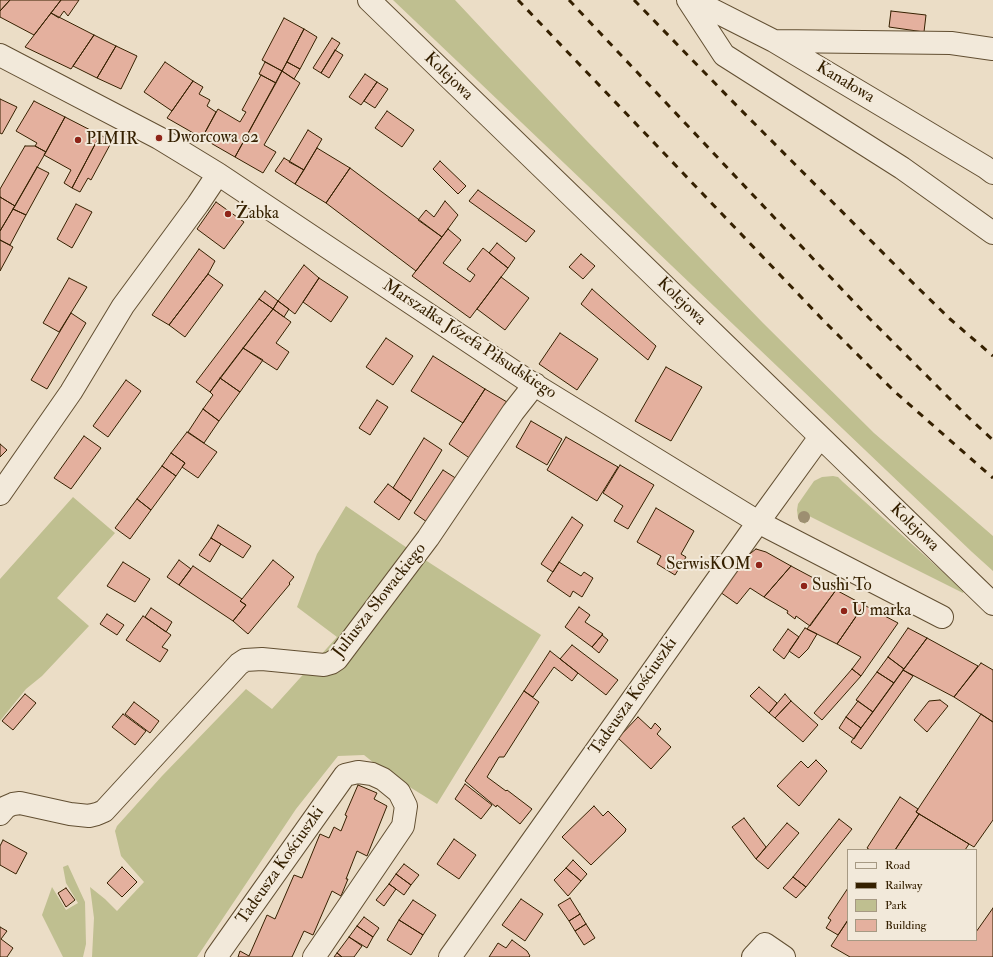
<!DOCTYPE html>
<html>
<head>
<meta charset="utf-8">
<style>
	body { margin:0 }
	#map { position:relative; width:993px; height:957px; overflow:hidden; background:#ebddc6; font-family:"IM FELL Double Pica",serif }
	canvas { display:block }
	.legend { position:absolute; left:847px; top:849px; width:130px; height:92px; box-sizing:border-box; background:#f2e9da; border:1px solid #a69983; margin:0; padding:5px 7px; list-style:none; font-size:12px; color:#352000 }
	.legend li { display:flex; align-items:center; gap:8px; height:20px }
	.legend b { width:20px; border:1px solid #a69983 }
</style>
</head>
<body>
<div id="map">
<canvas width="993" height="957"></canvas>
<ul class="legend">
<li><b style="height:5px;background:#f2e9da"></b>Road</li>
<li><b style="height:5px;background:#352000"></b>Railway</li>
<li><b style="height:11px;background:#bfbf90"></b>Park</li>
<li><b style="height:11px;background:#e4b09e"></b>Building</li>
</ul>
</div>
<script>
const ctx = document.querySelector('canvas').getContext('2d');
ctx.lineJoin = 'round';
function paint(path, color) { ctx.fillStyle = color; ctx.fill(path, 'evenodd'); }
const toPath = rows => new Path2D(rows.map(r => 'M' + r).join(''));
function trace(path, color, width, dash) { ctx.strokeStyle = color; ctx.lineWidth = width; ctx.lineCap = dash ? 'butt' : 'round'; ctx.setLineDash(dash || []); ctx.stroke(path); }
function label(font, color, halo, rows, align = 'center') {
  ctx.font = font + ' "IM FELL Double Pica",serif'; ctx.lineWidth = 4; ctx.setLineDash([]); ctx.textBaseline = 'middle'; ctx.strokeStyle = halo; ctx.fillStyle = color; for (const [text, x, y, turn = 0] of rows) {
    ctx.save(); ctx.translate(x, y); ctx.rotate((+turn || 0) * Math.PI / 180); ctx.textAlign = isNaN(turn) ? turn : align; if (halo) ctx.strokeText(text, 0, 0); ctx.fillText(text, 0, 0); ctx.restore();
  }
}
const green = toPath([
	[393,0,455,0,586,140,763,323,874,433,993,536,993,571,972,552],
	[833,476,838,477,843,482,964,591,963,593,809,516,805,524,798,518,797,510,798,504,814,481,822,477],
	[73,497,115,533,57,598,89,626,42,676,26,689,0,721,0,579],
	[346,506,416,554,541,635,437,804,384,771,364,755,338,756,296,809,197,957,92,957,94,918,90,887,105,899,117,911,144,882,121,856,115,831,117,826,162,776,246,689,272,709,337,637,297,607,317,554],
	[68,865,85,902,86,944,83,957,63,957,42,915,52,887,66,910,78,903,66,883,63,867]
]);
const building = toPath([
	[0,0,10,0,0,11,0,0],
	[10,0,61,0,34,35,0,17,0,11,10,0],
	[61,0,79,0,68,16,64,11,59,18,51,13,61,0],
	[891,11,926,15,924,32,889,27,891,11],
	[51,13,94,35,71,69,25,47,51,13],
	[284,18,304,29,282,71,262,60,284,18],
	[304,29,317,37,300,69,287,62,304,29],
	[94,35,116,46,97,78,73,66,94,35],
	[332,38,340,43,321,73,313,68,332,38],
	[116,46,137,56,121,89,97,78,116,46],
	[335,50,343,55,329,78,321,73,335,50],
	[165,62,193,81,172,111,144,92,165,62],
	[265,62,282,71,276,83,259,74,265,62],
	[287,62,300,69,294,79,282,71,287,62],
	[282,71,300,83,264,145,276,152,263,173,235,157,282,71],
	[365,74,377,82,361,105,349,97,365,74],
	[261,75,276,83,235,157,202,138,218,109,240,122,246,112,242,110,261,75],
	[193,81,203,87,199,94,210,100,207,106,216,112,202,138,167,118,193,81],
	[377,82,388,89,375,108,364,101,377,82],
	[0,99,17,107,2,134,0,133,0,99],
	[34,101,65,117,46,152,35,146,37,143,16,131,34,101],
	[387,111,414,130,402,147,375,128,387,111],
	[65,117,100,135,72,188,64,183,71,170,44,155,65,117],
	[308,130,322,139,304,170,289,162,308,130],
	[100,135,112,141,91,180,88,178,80,192,72,188,100,135],
	[25,146,35,146,46,152,15,206,0,197,0,189,25,146],
	[317,148,350,168,326,203,295,184,317,148],
	[284,158,304,170,295,184,275,171,284,158],
	[440,161,466,186,458,194,433,169,440,161],
	[37,167,49,173,26,215,13,209,37,167],
	[350,168,442,237,416,271,326,203,350,168],
	[478,190,535,231,526,242,469,201,478,190],
	[0,197,15,206,0,231,0,197],
	[445,201,458,215,442,237,418,220,426,210,434,217,445,201],
	[216,202,244,222,224,249,197,229,216,202],
	[76,204,92,212,72,248,57,239,76,204],
	[13,209,26,215,10,245,0,240,0,231,13,209],
	[448,229,461,240,443,263,470,282,475,275,467,269,483,248,508,268,470,318,412,276,448,229],
	[0,240,13,247,0,271,0,240],
	[497,243,515,258,508,268,489,253,497,243],
	[199,249,215,261,208,274,169,325,152,315,199,249],
	[581,254,595,266,583,279,569,267,581,254],
	[304,265,319,278,295,314,278,301,304,265],
	[208,274,223,285,185,337,169,325,208,274],
	[501,277,529,298,505,330,477,309,501,277],
	[69,278,87,287,59,332,43,323,69,278],
	[319,278,348,297,331,322,303,302,319,278],
	[592,289,656,346,648,360,581,304,592,289],
	[265,291,278,301,273,309,259,299,265,291],
	[259,299,273,309,210,392,196,382,259,299],
	[278,301,289,309,284,317,273,309,278,301],
	[273,309,291,322,276,343,289,352,277,370,243,348,273,309],
	[71,313,86,323,47,389,31,380,71,313],
	[560,333,598,359,577,390,539,364,560,333],
	[386,338,413,356,393,385,366,367,386,338],
	[243,348,263,360,240,392,220,378,243,348],
	[433,356,485,389,463,423,411,391,433,356],
	[666,367,702,387,671,441,635,421,666,367],
	[220,378,240,392,219,421,203,409,213,395,210,392,220,378],
	[126,380,141,391,108,437,93,426,126,380],
	[485,389,507,402,471,459,449,444,485,389],
	[377,400,388,407,370,435,359,428,377,400],
	[203,409,219,421,204,443,188,432,203,409],
	[531,421,562,439,547,465,516,447,531,421],
	[187,432,217,452,198,478,182,467,185,463,171,453,187,432],
	[84,436,101,448,71,489,54,478,84,436],
	[566,437,618,467,597,501,547,470,566,437],
	[424,438,442,450,411,501,393,488,424,438],
	[0,444,7,450,0,457,0,444],
	[171,453,185,463,176,476,162,466,171,453],
	[620,465,654,485,628,529,614,521,623,506,603,493,620,465],
	[162,466,176,476,151,510,137,499,162,466],
	[443,470,457,479,427,522,414,513,443,470],
	[388,484,411,501,399,520,374,502,388,484],
	[137,499,151,510,130,539,115,528,137,499],
	[656,508,694,531,681,554,686,557,675,575,657,564,661,556,637,542,656,508],
	[572,517,583,525,553,572,541,564,572,517],
	[218,525,251,546,243,558,211,538,218,525],
	[211,538,221,544,210,562,199,555,211,538],
	[756,549,766,552,791,566,764,597,750,588,737,604,720,592,747,556,756,549],
	[179,560,191,569,179,585,167,577,179,560],
	[273,560,294,577,289,583,290,584,248,634,233,621,246,605,240,601,242,599,273,560],
	[123,562,150,579,135,602,107,586,123,562],
	[559,562,581,576,584,572,593,578,582,597,573,591,570,597,547,581,559,562],
	[193,566,242,599,240,601,246,605,233,621,179,585,193,566],
	[791,566,836,590,810,626,796,616,795,619,787,613,788,611,764,597,791,566],
	[836,590,864,605,837,644,807,629,836,590],
	[864,605,898,623,861,676,852,669,861,657,837,644,864,605],
	[579,607,590,615,585,622,603,634,592,647,565,627,579,607],
	[151,608,172,622,166,632,145,617,151,608],
	[107,614,124,625,117,635,100,624,107,614],
	[143,616,171,635,162,647,168,650,160,662,126,640,143,616],
	[805,628,817,634,808,649,799,658,789,651,805,628],
	[908,628,927,638,904,669,888,657,908,628],
	[788,629,799,637,784,659,773,650,788,629],
	[602,635,608,640,599,653,592,647,602,635],
	[927,638,978,666,954,697,903,670,927,638],
	[572,645,618,680,606,695,560,659,572,645],
	[550,651,578,673,572,681,554,667,533,697,524,691,550,651],
	[888,657,904,669,894,683,877,672,888,657],
	[981,663,993,670,993,722,954,697,981,663],
	[852,669,861,676,822,720,814,713,852,669],
	[903,670,913,676,861,749,851,742,903,670],
	[877,672,894,683,873,712,856,700,877,672],
	[759,687,777,703,769,713,750,696,759,687],
	[524,691,539,702,504,757,499,757,487,777,506,791,507,790,532,809,520,824,497,805,496,807,465,781,524,691],
	[25,694,36,703,13,730,2,721,25,694],
	[785,694,791,701,775,718,769,713,785,694],
	[940,700,948,706,927,732,914,720,929,701,940,700],
	[791,701,818,725,803,742,775,718,791,701],
	[858,701,873,712,861,728,846,717,858,701],
	[134,702,159,721,150,733,125,714,134,702],
	[123,714,146,731,135,745,112,727,123,714],
	[981,714,993,722,993,820,974,847,916,812,981,714],
	[638,717,651,729,655,723,661,729,657,734,671,747,651,769,618,738,638,717],
	[846,717,861,728,854,739,839,728,846,717],
	[816,760,827,771,799,806,777,786,801,761,808,768,816,760],
	[465,784,492,805,481,819,455,799,465,784],
	[358,785,377,793,374,799,387,806,367,856,357,851,346,879,348,879,341,896,332,891,313,935,304,931,292,957,238,957,240,951,249,956,267,915,275,919,294,875,302,878,320,834,329,838,334,827,341,831,347,816,345,815,358,785],
	[900,797,918,809,916,812,919,814,895,850,870,850,867,848,900,797],
	[594,806,603,816,608,811,626,829,625,832,591,865,562,837,594,806],
	[919,814,969,844,965,850,895,850,919,814],
	[744,818,766,847,756,859,732,827,744,818],
	[839,819,852,829,806,887,793,877,839,819],
	[787,823,799,833,768,869,756,859,787,823],
	[454,839,476,855,459,879,437,864,454,839],
	[3,840,27,853,16,874,0,865,0,846,3,840],
	[573,860,587,874,581,881,566,868,573,860],
	[404,864,419,875,411,885,396,874,404,864],
	[122,867,137,882,122,897,107,883,122,867],
	[566,868,581,881,568,896,554,880,566,868],
	[396,874,411,885,404,895,389,884,396,874],
	[793,877,806,887,796,898,783,888,793,877],
	[389,884,396,889,384,906,376,900,389,884],
	[66,888,75,900,66,907,58,893,66,888],
	[848,888,848,920,838,935,826,928,831,920,828,918,848,888],
	[570,898,580,914,569,921,558,905,570,898],
	[521,899,543,914,525,941,502,925,521,899],
	[413,900,436,915,423,935,399,920,413,900],
	[993,908,993,957,850,957,831,946,848,920,848,940,976,940,976,932,993,908],
	[580,914,586,924,575,931,569,921,580,914],
	[364,917,379,928,373,937,357,926,364,917],
	[399,920,423,935,411,955,387,940,399,920],
	[586,924,595,938,584,945,575,931,586,924],
	[357,926,373,937,367,948,349,937,357,926],
	[0,927,7,931,1,939,13,948,7,957,0,957,0,927],
	[349,937,362,946,354,957,342,957,337,953,349,937],
	[512,940,527,951,530,956,529,957,489,957,498,943,506,948,512,940],
	[337,953,342,957,334,957,337,953]
]);
const minor = toPath([
	[369,0,993,604],
	[688,0,724,55,902,168,993,233],
	[693,0,774,41,900,116,985,167,993,173],
	[775,41,951,43,993,49],
	[0,55,159,138,218,174,525,379,758,522,942,617],
	[0,494,71,392,123,306,198,204,218,174],
	[0,814,6,807,13,804,20,803,70,814,89,816,97,814,104,811,239,664,245,660,262,659,324,665,331,663,337,659,428,538,513,412,535,384],
	[216,957,345,775,358,772,372,774,383,779,399,792,406,806,403,826,314,957],
	[450,957,749,535,820,437],
	[753,957,765,944,784,957]
]);
const rail = toPath([
	[518,0,823,320,894,391,993,478],
	[569,0,870,319,967,416,993,440],
	[634,0,739,108,909,279,950,319,993,356]
]);
const trees = [
	[804,517]
];
const markers = [
	[159,138,4,"#8f2418"],
	[78,140,4,"#8f2418"],
	[228,214,4,"#8f2418"],
	[759,565,4,"#8f2418"],
	[804,586,4,"#8f2418"],
	[844,611,4,"#8f2418"]
];
const streetNames = [
	["Kolejowa",448,77,44],
	["Kanałowa",845,83,31],
	["Kolejowa",681,302,44],
	["Marszałka Józefa Piłsudskiego",469,340,33],
	["Kolejowa",914,528,44],
	["Juliusza Słowackiego",380,601,-52],
	["Tadeusza Kościuszki",634,697,-55],
	["Tadeusza Kościuszki",281,866,-55]
];
const poiNames = [
	["Dworcowa 02",167,138],
	["PIMIR",86,140],
	["Żabka",236,214],
	["SerwisKOM",751,565,"right"],
	["Sushi To",812,586],
	["U marka",852,611]
];
paint(green, '#bfbf90');
paint(building, '#e4b09e');
trace(building, '#352000', 1);
trace(minor, '#624f32', 24);
trace(minor, '#f2e9da', 22);
trace(rail, '#352000', 3, [7, 7]);
ctx.fillStyle = '#9d8f71';
for (const [x, y] of trees) { ctx.beginPath(); ctx.arc(x, y, 6, 0, 2 * Math.PI); ctx.fill(); }
for (const [x, y, r, color] of markers) { const dot = new Path2D(); dot.arc(x, y, r, 0, 2 * Math.PI); ctx.fillStyle = color; ctx.fill(dot); trace(dot, '#f2e9da', 1.5); }
label('17px', '#352000', '#f2e9da', streetNames);
label('17px', '#352000', '#f2e9da', poiNames, 'left');
</script>
</body>
</html>
